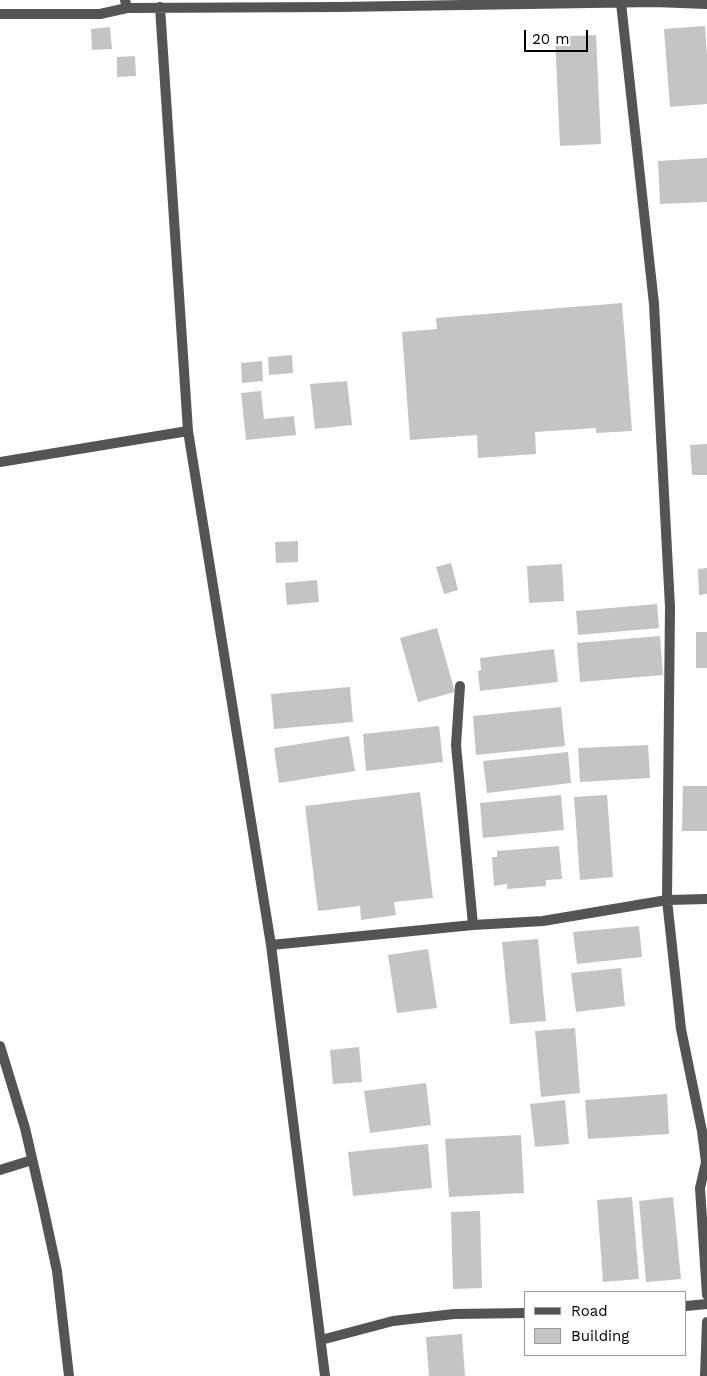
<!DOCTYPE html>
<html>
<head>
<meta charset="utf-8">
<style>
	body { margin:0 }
	#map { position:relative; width:707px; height:1376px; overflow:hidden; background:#fff; font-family:"Work Sans",sans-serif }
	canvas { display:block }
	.legend { position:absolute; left:524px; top:1291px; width:162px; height:65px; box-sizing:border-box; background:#fff; border:1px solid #999; margin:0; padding:6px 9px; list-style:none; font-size:15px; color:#000 }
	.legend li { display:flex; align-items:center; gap:10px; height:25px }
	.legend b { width:25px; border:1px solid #999 }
	.scale { position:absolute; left:524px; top:30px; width:64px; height:22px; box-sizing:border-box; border:2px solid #000; border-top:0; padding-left:6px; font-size:15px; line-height:18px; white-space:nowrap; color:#000; -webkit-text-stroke:4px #fff; paint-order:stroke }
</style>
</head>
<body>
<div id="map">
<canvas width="707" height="1376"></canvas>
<ul class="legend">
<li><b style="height:6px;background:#545454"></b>Road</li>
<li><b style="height:14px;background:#c4c4c4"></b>Building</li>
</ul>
<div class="scale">20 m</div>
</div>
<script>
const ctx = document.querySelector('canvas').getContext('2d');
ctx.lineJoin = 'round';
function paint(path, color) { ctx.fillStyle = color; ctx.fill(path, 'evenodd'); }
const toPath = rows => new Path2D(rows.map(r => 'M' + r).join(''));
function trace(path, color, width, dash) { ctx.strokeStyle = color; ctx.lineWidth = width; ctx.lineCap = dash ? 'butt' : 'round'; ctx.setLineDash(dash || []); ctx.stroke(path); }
const building = toPath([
	[705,26,707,56,707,104,670,107,664,29],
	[110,27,112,49,92,50,91,29],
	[596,35,601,144,560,146,555,37],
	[135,56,136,76,117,77,117,57],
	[707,158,707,202,660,204,658,161],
	[622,303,632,431,596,433,596,428,535,432,536,454,478,458,477,435,410,440,402,332,437,329,436,318],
	[292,355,293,373,269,375,268,357],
	[262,361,263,381,242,383,241,363],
	[347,381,352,425,315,429,310,384],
	[261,391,264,419,294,416,296,435,246,440,241,393],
	[707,444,707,475,692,475,690,445],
	[298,541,298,562,276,563,275,542],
	[451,563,458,590,444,594,436,567],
	[562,564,564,601,529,603,527,566],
	[707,568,707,594,699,595,698,569],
	[317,580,319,602,287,605,285,583],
	[657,604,659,628,578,635,576,611],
	[437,628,455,692,418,702,400,638],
	[696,632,707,632,707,668,696,668],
	[660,636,663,675,580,682,577,643],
	[554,649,558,682,480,691,478,671,481,670,480,658],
	[350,687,353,722,274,729,271,694],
	[561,707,565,746,476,755,473,716],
	[439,726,443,762,366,771,363,734],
	[349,736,355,771,279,783,274,748],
	[648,745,650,778,580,782,578,748],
	[568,752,571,783,487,793,483,761],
	[683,786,707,786,707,831,682,831],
	[420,792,433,898,394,902,396,915,361,920,360,906,318,911,305,806],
	[561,795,564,830,483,838,480,803],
	[607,795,613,877,580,880,574,797],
	[559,846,562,879,546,880,546,886,507,889,507,884,494,886,492,857,497,857,497,851],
	[639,926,642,957,577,964,573,932],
	[538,939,546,1021,510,1024,502,942],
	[428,949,437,1008,397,1013,388,955],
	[621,968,625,1006,576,1012,571,973],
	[575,1028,580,1093,541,1097,535,1031],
	[359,1047,362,1082,333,1084,330,1050],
	[426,1083,431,1125,370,1133,364,1091],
	[667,1094,669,1134,588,1139,585,1100],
	[565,1100,569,1144,535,1147,530,1104],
	[521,1135,524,1193,449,1197,445,1139],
	[428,1144,432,1188,353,1196,348,1152],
	[632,1197,639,1279,603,1282,597,1200],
	[673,1197,681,1279,646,1282,639,1201],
	[480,1211,482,1288,453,1289,451,1212],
	[462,1334,465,1376,429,1376,426,1337]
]);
const minor = toPath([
	[621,3,654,304,670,607,667,900,681,1029,702,1131,706,1162,700,1188,707,1295],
	[160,7,188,431],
	[127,8,338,7,654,2,707,4],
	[0,14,100,14,127,8,125,0],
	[0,462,188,431,271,945,325,1376],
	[460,686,456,745,473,925],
	[271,945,473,925,543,921,667,900,707,899],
	[0,1046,25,1128,43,1206,57,1271,69,1376],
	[0,1170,32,1160],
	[686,1306,707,1304],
	[321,1340,393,1321,454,1314,526,1313],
	[705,1376,707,1322]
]);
paint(building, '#c4c4c4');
trace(minor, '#545454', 10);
</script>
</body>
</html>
